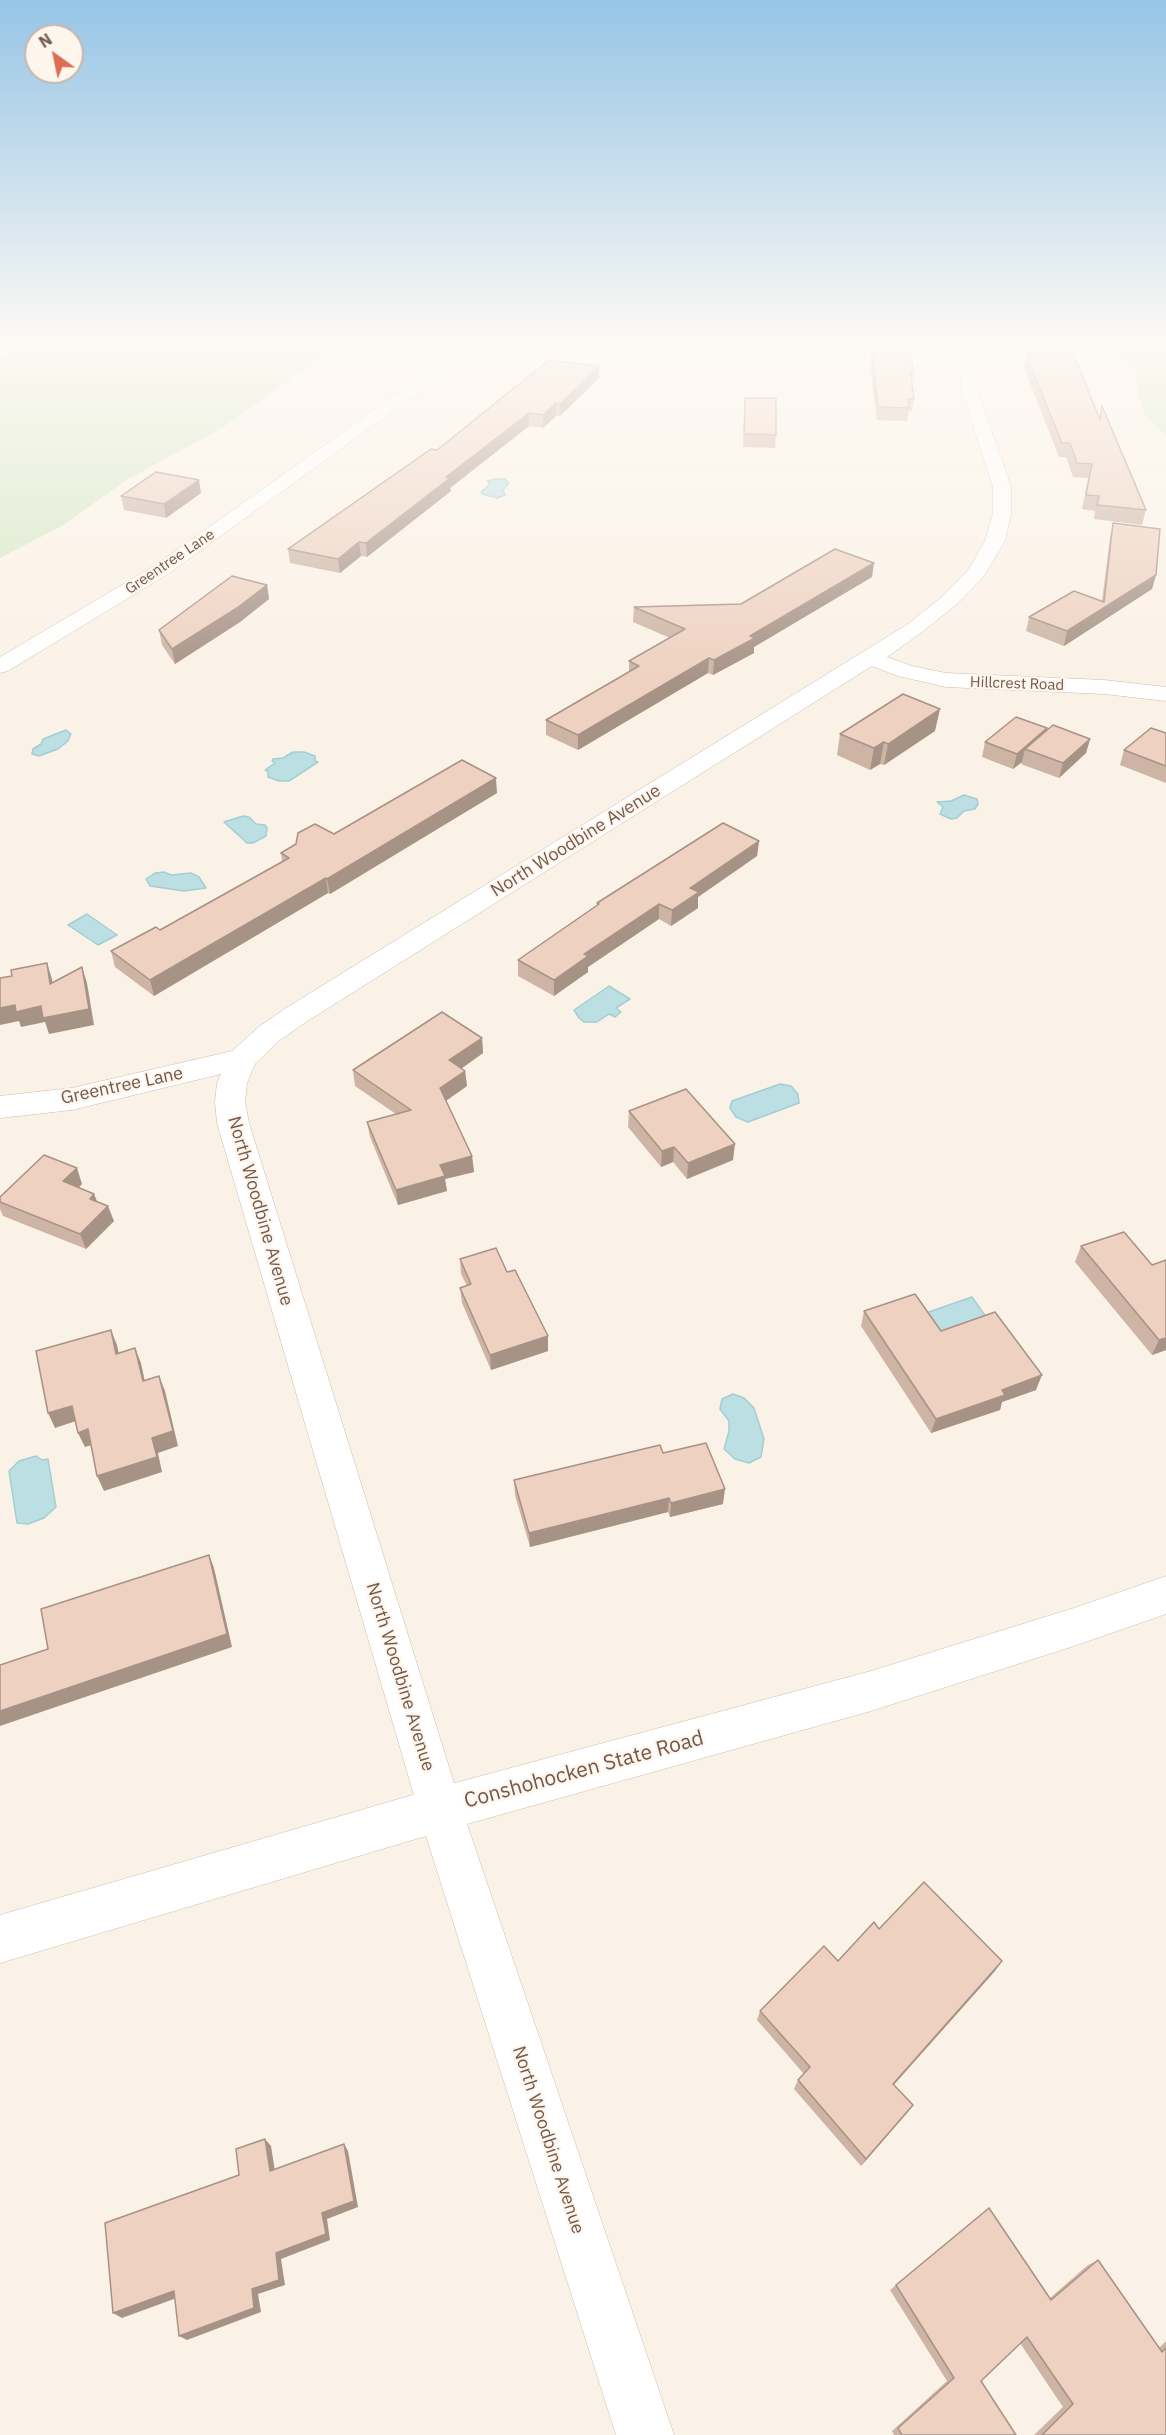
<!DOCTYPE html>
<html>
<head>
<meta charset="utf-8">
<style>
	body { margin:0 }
	#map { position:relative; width:1166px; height:2435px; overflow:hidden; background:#fbf2e7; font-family:"IBM Plex Sans",sans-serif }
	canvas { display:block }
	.north { position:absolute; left:24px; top:24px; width:60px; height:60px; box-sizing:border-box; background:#fef6ed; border:2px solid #c6b7ad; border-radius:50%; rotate:327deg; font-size:16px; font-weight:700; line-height:24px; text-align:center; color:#72594d }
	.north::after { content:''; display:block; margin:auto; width:21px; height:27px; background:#db6e55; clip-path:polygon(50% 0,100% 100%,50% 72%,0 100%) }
</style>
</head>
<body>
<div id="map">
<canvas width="1166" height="2435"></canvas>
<div class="north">N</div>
</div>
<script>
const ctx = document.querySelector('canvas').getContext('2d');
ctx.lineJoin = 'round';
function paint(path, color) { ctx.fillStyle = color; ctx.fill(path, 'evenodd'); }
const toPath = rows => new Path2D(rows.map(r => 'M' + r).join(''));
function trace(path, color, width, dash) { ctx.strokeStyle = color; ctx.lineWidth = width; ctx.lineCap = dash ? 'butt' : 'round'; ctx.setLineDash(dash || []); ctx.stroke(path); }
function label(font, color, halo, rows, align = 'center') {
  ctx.font = font + ' "IBM Plex Sans",sans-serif'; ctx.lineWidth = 4.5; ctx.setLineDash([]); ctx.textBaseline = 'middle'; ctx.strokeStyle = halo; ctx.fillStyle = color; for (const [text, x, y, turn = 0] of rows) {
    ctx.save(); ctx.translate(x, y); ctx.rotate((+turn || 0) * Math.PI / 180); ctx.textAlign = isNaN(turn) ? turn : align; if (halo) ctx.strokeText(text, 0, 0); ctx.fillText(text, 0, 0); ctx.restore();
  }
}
const green = toPath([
	[37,343,174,343,176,345,183,343,340,343,219,430,128,479,62,526,0,558,0,358],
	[1166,343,1166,436,1145,416,1138,395,1136,374,1129,363,1117,355,1113,344]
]);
const water = toPath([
	[495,479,505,479,509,483,503,490,505,495,497,498,482,494,481,492,490,484,487,481,495,479],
	[66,730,71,734,68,741,58,749,39,756,32,754,33,749,41,744,43,739,66,730],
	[293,752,304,752,315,756,315,761,318,762,289,781,279,781,268,777,268,771,265,770,275,763,272,761,273,759,283,758,293,752],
	[964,795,977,799,978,804,975,809,964,811,957,818,951,819,940,814,943,807,937,802,951,801,964,795],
	[243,816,249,817,256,824,265,825,267,828,266,836,253,843,247,843,224,822,243,816],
	[164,872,171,875,191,873,199,877,206,888,184,891,150,886,146,879,155,873,164,872],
	[87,914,117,935,98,945,68,925,87,914],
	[609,986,630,999,616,1008,621,1012,615,1017,609,1014,597,1022,584,1022,579,1018,574,1010,609,986],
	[780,1084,791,1086,798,1094,799,1103,748,1122,736,1117,730,1108,732,1101,780,1084],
	[972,1297,987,1318,937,1335,923,1314,972,1297],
	[733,1394,744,1398,754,1408,764,1439,761,1457,749,1463,735,1459,724,1449,729,1431,729,1421,720,1409,722,1399,733,1394],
	[36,1456,42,1460,48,1459,56,1507,44,1518,28,1524,17,1523,9,1471,19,1461,36,1456]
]);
const street = toPath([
	[469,343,487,343,168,574,8,671,0,673,0,657,154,566,469,343],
	[964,343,980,343,975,367,978,392,1011,487,1011,513,1005,541,984,576,957,604,922,632,887,657,912,666,946,673,1104,680,1166,687,1166,701,1104,694,946,687,898,676,872,666,306,1022,280,1040,255,1064,247,1083,245,1102,249,1123,462,1809,456,1825,440,1831,424,1825,418,1809,217,1123,215,1102,217,1083,221,1074,72,1110,0,1118,0,1096,72,1088,232,1051,260,1026,286,1008,908,624,943,596,969,569,985,541,993,513,993,487,962,392,959,367,964,343]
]);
const secondary = toPath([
	[1166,1576,1166,1614,1074,1646,871,1711,467,1824,674,2435,616,2435,426,1836,0,1963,0,1915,440,1787,871,1671,1074,1608,1166,1576]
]);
const wall = toPath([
	[875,343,910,343,909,346,914,371,912,383,914,399,912,411,909,411,907,421,877,420,870,366,872,354],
	[1034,343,1076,343,1072,351,1099,419,1102,406,1146,510,1142,525,1094,519,1095,511,1082,509,1088,478,1073,477,1066,457,1059,457,1024,368,1026,355,1028,355,1029,349,1036,349],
	[599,378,560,416,556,416,543,428,529,426,450,488,451,491,367,557,361,556,340,573,290,563,288,549,437,450],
	[745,398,776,435,775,448,743,447],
	[201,493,166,518,124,510,121,496],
	[1113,523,1156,575,1152,589,1064,646,1026,631,1029,617,1102,601,1110,537],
	[872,577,754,647,754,653,713,675,708,673,578,750,546,735,546,720,629,672,629,661,670,638,633,622,634,607,741,604],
	[267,585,269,599,240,622,175,664,162,645,159,630],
	[1047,728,1047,731,1090,739,1086,753,1059,778,1021,764,1022,762,1013,769,982,757,985,742],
	[935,731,884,765,880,764,870,770,837,755,840,734],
	[1166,733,1166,783,1120,765,1124,750],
	[497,793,330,894,328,893,154,996,115,967,111,951,160,930,282,861,281,853,334,834],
	[759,841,757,856,698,897,698,908,671,926,659,919,588,967,588,972,554,996,518,976,518,960,597,905,597,903],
	[482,1038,483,1053,462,1068,465,1071,467,1086,446,1101,472,1156,474,1172,445,1179,447,1191,398,1205,370,1137,367,1122,396,1114,355,1086,353,1070],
	[629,1111,733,1160,687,1179,673,1162,661,1167,628,1127],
	[82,1184,78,1188,94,1194,97,1201,114,1221,86,1249,3,1216,0,1209,0,1197],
	[1081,1246,1152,1265,1166,1260,1166,1350,1152,1355,1075,1262],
	[460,1259,507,1272,548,1336,548,1351,491,1370,462,1303,460,1288,467,1286,461,1274],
	[864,1311,941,1331,1036,1390,1002,1402,1000,1410,931,1433,861,1326],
	[663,1453,723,1504,670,1517,668,1512,530,1547,515,1495,514,1480],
	[879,1929,995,1971,894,2085,913,2105,861,2166,794,2089,798,2080,804,2074,757,2020,760,2011,838,1961],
	[989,2208,1050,2298,1088,2265,1098,2260,1159,2348,1166,2341,1166,2435,1034,2435,1063,2407,1020,2343,981,2381,1016,2435,894,2435,892,2431,947,2381,890,2290]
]);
const shadedWall = toPath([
	[1072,343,1076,343,1065,363,1068,350],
	[599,366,599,378,560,416,560,404],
	[556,403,556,416,543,428,543,415],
	[529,413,529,426,450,488,451,491,367,557,366,543,446,477],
	[199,480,201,493,166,518,164,504],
	[359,542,361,556,340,573,338,559],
	[874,563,872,577,754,647,754,653,713,675,714,660,750,636],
	[1156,575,1152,589,1064,646,1067,631],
	[267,585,269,599,240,622,175,664,172,649],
	[709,658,708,673,578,750,578,735],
	[940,709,935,731,884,765,888,744],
	[1047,728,1043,743,1025,749,1022,762,1013,769,1017,754],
	[1090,739,1086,753,1059,778,1063,763],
	[884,742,880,764,870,770,874,748],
	[496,778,497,793,330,894,327,879],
	[759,841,757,856,698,897,698,908,671,926,672,910,690,888],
	[326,878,328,893,154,996,150,980],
	[659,904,659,919,588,967,588,972,554,996,554,980,584,954],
	[47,963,52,979,55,1000,50,984],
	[82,967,87,983,94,1025,49,1034,45,1022,21,1027,19,1021,0,1025,0,1008,15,1005],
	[482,1038,483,1053,451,1076,449,1060],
	[465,1071,467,1086,441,1104,440,1088],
	[735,1144,733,1160,687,1179,688,1163],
	[674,1147,673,1162,661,1167,662,1151],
	[472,1156,474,1172,445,1179,447,1191,398,1205,396,1190,440,1165],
	[77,1168,82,1184,69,1197,63,1181],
	[94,1194,100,1210,90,1199],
	[108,1206,114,1221,86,1249,80,1234],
	[111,1330,117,1345,122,1369,116,1354],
	[548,1336,548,1351,491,1370,490,1355],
	[1166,1338,1166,1350,1152,1355,1159,1340],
	[135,1348,141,1363,148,1396,143,1381],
	[1042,1375,1036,1390,1002,1402,1000,1410,931,1433,936,1419,1002,1390],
	[159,1376,165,1391,178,1446,158,1453,162,1472,104,1491,97,1476,152,1438],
	[72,1406,79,1420,55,1428,48,1413],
	[88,1429,95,1444,85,1447,78,1433],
	[725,1489,723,1504,670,1517,671,1503],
	[669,1498,668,1512,530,1547,529,1533],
	[209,1555,214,1568,232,1647,0,1726,0,1711],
	[1002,1961,995,1971,887,2092,893,2084],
	[913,2105,907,2113,861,2166,866,2159],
	[265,2139,271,2146,276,2178,270,2171],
	[344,2144,348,2151,358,2207,327,2219,330,2240,281,2259,285,2285,258,2294,261,2312,187,2340,179,2336,322,2213],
	[174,2291,182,2296,122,2318,113,2313]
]);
const building = toPath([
	[875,343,908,343,914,371,910,371,914,399,908,399,909,408,878,407,872,354,875,343],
	[1041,343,1072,343,1068,350,1072,350,1100,420,1102,406,1146,510,1097,505,1099,496,1086,495,1092,464,1077,463,1070,443,1062,443,1026,355,1031,355,1029,349,1044,349,1041,343],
	[549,360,599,366,560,404,556,403,543,415,529,413,446,477,450,478,366,543,359,542,338,559,288,549,431,449,437,450,549,360],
	[745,398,776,398,776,435,744,434,745,398],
	[156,472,199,480,164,504,121,496,156,472],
	[1113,523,1160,529,1156,575,1067,631,1029,617,1074,591,1104,602,1113,523],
	[835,549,874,563,750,636,755,638,714,660,709,658,578,735,546,720,639,666,629,661,685,629,634,607,741,604,835,549],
	[232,576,267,585,237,608,172,649,159,630,232,576],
	[903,694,940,709,888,744,884,742,874,748,840,734,903,694],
	[1016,717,1047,728,1017,754,985,742,1016,717],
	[1053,725,1090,739,1063,763,1025,749,1053,725],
	[1151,728,1166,733,1166,766,1124,750,1151,728],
	[462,760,496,778,327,879,326,878,150,980,111,951,156,927,160,930,289,858,281,853,296,844,298,833,315,824,334,834,462,760],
	[723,823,759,841,690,888,699,892,672,910,659,904,584,954,588,956,554,980,518,960,599,904,597,903,723,823],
	[47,963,50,984,82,967,89,1009,43,1018,41,1006,16,1012,15,1005,0,1008,0,978,12,976,11,970,47,963],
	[442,1012,482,1038,449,1060,465,1071,440,1088,472,1156,440,1165,445,1176,396,1190,367,1122,411,1110,353,1070,442,1012],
	[686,1089,735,1144,688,1163,674,1147,662,1151,629,1111,686,1089],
	[44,1155,77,1168,63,1181,94,1194,90,1199,108,1206,80,1234,0,1202,0,1197,44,1155],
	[1124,1232,1152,1265,1166,1260,1166,1338,1159,1340,1081,1246,1124,1232],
	[496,1248,507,1272,515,1270,548,1336,490,1355,460,1288,471,1284,460,1259,496,1248],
	[915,1294,941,1331,995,1312,1042,1375,1002,1390,1005,1395,936,1419,864,1311,915,1294],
	[111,1330,116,1354,135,1348,143,1381,159,1376,173,1431,152,1438,157,1457,97,1476,88,1429,78,1433,72,1406,48,1413,36,1351,111,1330],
	[706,1443,725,1489,671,1503,669,1498,529,1533,514,1480,660,1445,663,1453,706,1443],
	[209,1555,227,1634,0,1711,0,1665,48,1649,41,1609,209,1555],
	[924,1882,1002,1961,893,2084,913,2105,866,2159,798,2080,810,2067,760,2011,824,1946,838,1961,874,1922,879,1929,924,1882],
	[265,2139,270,2171,344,2144,354,2201,322,2213,326,2234,276,2253,279,2280,252,2289,254,2308,179,2336,174,2291,113,2313,105,2223,239,2175,236,2149,265,2139],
	[989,2208,1051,2300,1098,2260,1162,2352,1166,2348,1166,2435,1042,2435,1073,2404,1027,2337,981,2381,1016,2435,902,2435,898,2428,954,2378,896,2285,989,2208]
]);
const farStreetnames = [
	["Greentree Lane",170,562,-34],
	["Hillcrest Road",1017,684,2]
];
const streetNames = [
	["North Woodbine Avenue",576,841,-32],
	["Greentree Lane",122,1086,-12],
	["North Woodbine Avenue",260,1211,74],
	["North Woodbine Avenue",400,1677,73],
	["North Woodbine Avenue",548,2140,72]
];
const nearStreetnames = [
	["Conshohocken State Road",584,1770,-15]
];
paint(green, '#d5e7c6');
paint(water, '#bcdfe3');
trace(water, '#a3ced4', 1.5);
trace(street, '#ccbaad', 1);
trace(secondary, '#d0bcae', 1);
paint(street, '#fff');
paint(secondary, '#fff');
paint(wall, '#cdb4a5');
paint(shadedWall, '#a79286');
paint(building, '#eed1c0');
trace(building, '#a79286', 1.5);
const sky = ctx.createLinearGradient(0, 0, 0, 684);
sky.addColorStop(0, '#96c5e6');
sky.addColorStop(0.5, '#fdf9f4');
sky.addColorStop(1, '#fdf9f400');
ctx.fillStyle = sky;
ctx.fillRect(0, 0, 1166, 684);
label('15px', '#72594d', '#fef6ed', farStreetnames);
label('18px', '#72594d', '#fef6ed', streetNames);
label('21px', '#72594d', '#fef6ed', nearStreetnames);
</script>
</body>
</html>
